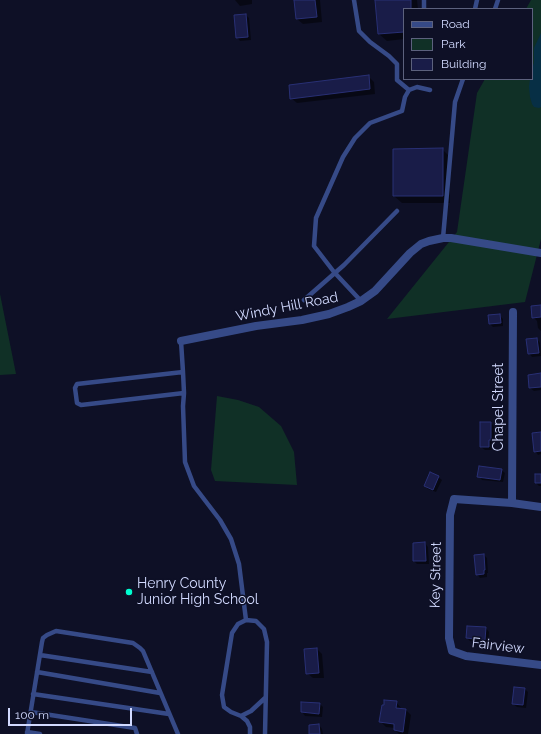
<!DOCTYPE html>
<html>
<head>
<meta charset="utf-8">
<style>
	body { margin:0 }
	#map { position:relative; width:541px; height:734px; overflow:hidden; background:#0e1026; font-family:Raleway,sans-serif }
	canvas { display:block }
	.legend { position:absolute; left:403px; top:8px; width:130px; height:72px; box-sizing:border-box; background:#0e1026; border:1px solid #5c617d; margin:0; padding:5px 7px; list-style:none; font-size:12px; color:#d2daff }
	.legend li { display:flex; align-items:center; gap:8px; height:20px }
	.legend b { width:20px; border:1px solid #5c617d }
	.scale { position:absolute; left:8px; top:708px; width:124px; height:18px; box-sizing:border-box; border:2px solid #d2daff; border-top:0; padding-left:5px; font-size:12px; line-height:14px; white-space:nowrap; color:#d2daff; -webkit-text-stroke:3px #0e1026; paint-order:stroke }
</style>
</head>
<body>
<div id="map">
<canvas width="541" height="734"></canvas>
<ul class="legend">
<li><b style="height:5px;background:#364a87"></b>Road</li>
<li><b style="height:11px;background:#103026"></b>Park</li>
<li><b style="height:11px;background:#191c48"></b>Building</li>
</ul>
<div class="scale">100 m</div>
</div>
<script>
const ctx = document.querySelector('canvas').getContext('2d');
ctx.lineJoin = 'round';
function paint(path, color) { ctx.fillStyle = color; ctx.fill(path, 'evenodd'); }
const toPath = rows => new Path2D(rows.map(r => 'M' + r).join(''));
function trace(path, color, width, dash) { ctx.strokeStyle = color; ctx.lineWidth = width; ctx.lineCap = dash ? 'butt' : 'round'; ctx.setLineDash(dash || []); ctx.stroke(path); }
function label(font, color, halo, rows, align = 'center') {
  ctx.font = font + ' Raleway,sans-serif'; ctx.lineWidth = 3; ctx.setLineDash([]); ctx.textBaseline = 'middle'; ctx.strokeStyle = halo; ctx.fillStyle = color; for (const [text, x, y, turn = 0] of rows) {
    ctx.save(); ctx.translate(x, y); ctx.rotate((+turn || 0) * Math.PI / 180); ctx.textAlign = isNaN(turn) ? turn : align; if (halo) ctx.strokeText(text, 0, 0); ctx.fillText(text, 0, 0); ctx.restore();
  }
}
const green = toPath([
	[531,0,541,0,541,239,525,302,387,319,457,232,477,93,485,79,532,79,532,9,526,9],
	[0,294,16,374,0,375],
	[217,396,238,400,259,407,281,426,294,452,297,485,215,481,211,470]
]);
const water = toPath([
	[541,33,541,107,539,108,534,107,532,104,530,97,529,87,530,79,532,79,532,68,534,63,534,48]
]);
const shadow = toPath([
	[235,0,252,0,252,4,240,6],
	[295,0,320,0,322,22,303,24,297,19],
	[376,0,417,0,418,9,404,9,404,39,387,41,379,34],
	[246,15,249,18,251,40,240,41,237,37],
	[368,76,374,82,375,94,297,103,291,98],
	[442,149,449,156,450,203,402,203,394,196,394,150],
	[541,306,541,331,538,328,537,321,533,317],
	[499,315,503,319,503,326,493,327,490,324],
	[537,339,540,343,541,356,532,357,529,353],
	[541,375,541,390,534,391,530,388],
	[491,423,494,426,494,443,492,443,492,450,485,450,481,447],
	[541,433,541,454,538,455,535,451],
	[501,470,505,473,503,482,482,480,479,476],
	[541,475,541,486,539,486,536,483],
	[438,477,442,480,436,492,428,489,425,486],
	[425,543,428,547,429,564,417,564,414,561],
	[484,555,487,558,488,573,487,573,487,577,480,578,477,574],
	[486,628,489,632,488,643,470,641,467,638],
	[317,649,322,654,324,678,313,678,307,673],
	[525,689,528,692,526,708,517,707,513,704],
	[396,702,401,708,401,709,406,710,411,715,408,734,399,734,395,730,395,728,386,727,381,722],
	[302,703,320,704,323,707,322,717,305,716,302,712],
	[319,725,322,729,323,734,310,734]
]);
const building = toPath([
	[294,0,315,0,317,17,296,19,294,0],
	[375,0,411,0,411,9,404,9,404,32,378,34,375,0],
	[246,14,248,37,236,38,234,15,246,14],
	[369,75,370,89,290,99,289,85,369,75],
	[443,148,443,196,393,196,393,149,443,148],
	[541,305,541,317,532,318,531,306,541,305],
	[500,314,501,323,489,324,488,315,500,314],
	[537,338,539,353,528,354,526,339,537,338],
	[541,373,541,387,529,388,528,375,541,373],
	[480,422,491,422,491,440,489,440,489,447,480,447,480,422],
	[541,432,541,451,534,452,532,433,541,432],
	[479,466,502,469,500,480,477,477,479,466],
	[430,472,439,476,433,490,424,486,430,472],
	[535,474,541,474,541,483,535,483,535,474],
	[425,542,426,561,413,561,413,543,425,542],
	[484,554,485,570,484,570,484,574,476,575,474,555,484,554],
	[467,626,486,627,485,640,466,638,467,626],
	[317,648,319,673,306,674,304,649,317,648],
	[514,687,525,688,523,705,512,704,514,687],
	[384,700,397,701,396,708,406,709,403,732,394,730,394,724,379,722,382,705,384,705,384,700],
	[301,702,320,703,319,714,301,712,301,702],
	[319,724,320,734,309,734,309,725,319,724]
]);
const lane = toPath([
	[354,0,359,31,370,42,389,56,397,64,397,80,409,90],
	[424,0,424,9],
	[475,9,477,0],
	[495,9,498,0],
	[443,238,455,102,463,79],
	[304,300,344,265,397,211],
	[361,301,334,272,314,246,316,218,343,157,355,138,370,123,402,111,405,97,409,90,417,87,430,90],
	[181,341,183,372,77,384,75,388,77,403,81,405,184,393,183,372],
	[184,393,183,406,185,462,194,486,220,520,231,539,239,564,246,620],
	[40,655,152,672],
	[37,672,160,693],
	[33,694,169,714],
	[31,712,135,728,137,734],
	[241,716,251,711,265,698],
	[27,732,40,734],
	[27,734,42,642,43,638,47,635,56,631,133,643,140,648,143,651,178,734],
	[250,734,250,727,247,721,241,716,231,712,224,707,222,695,232,633,238,624,246,620,256,621,264,629,267,642,265,734]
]);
const street = toPath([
	[181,341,256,326,302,320,329,314,348,307,361,301,375,291,410,253,421,244,429,241,443,238,451,238,541,253],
	[512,503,513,312],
	[541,507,512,503,454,499,450,515,449,638,452,651,466,656,541,665]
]);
const markers = [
	[129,592,4,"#00fdd0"]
];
const streetNames = [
	["Windy Hill Road",287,307,-11],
	["Chapel Street",499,407,-90],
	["Key Street",436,575,-89],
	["Fairview",498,646,7]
];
const poiNames = [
	["Henry County",137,584],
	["Junior High School",137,600]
];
paint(green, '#103026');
paint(water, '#072f45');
paint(shadow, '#0007');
paint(building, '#191c48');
trace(building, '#293075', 1);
trace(lane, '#364a87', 4.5);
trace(street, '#364a87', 8);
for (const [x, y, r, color] of markers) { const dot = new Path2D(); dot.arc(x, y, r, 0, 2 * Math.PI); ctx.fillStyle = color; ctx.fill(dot); trace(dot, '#0e1026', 1.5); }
label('14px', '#d2daff', '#0e1026', streetNames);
label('14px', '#d2daff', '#0e1026', poiNames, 'left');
</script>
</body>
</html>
